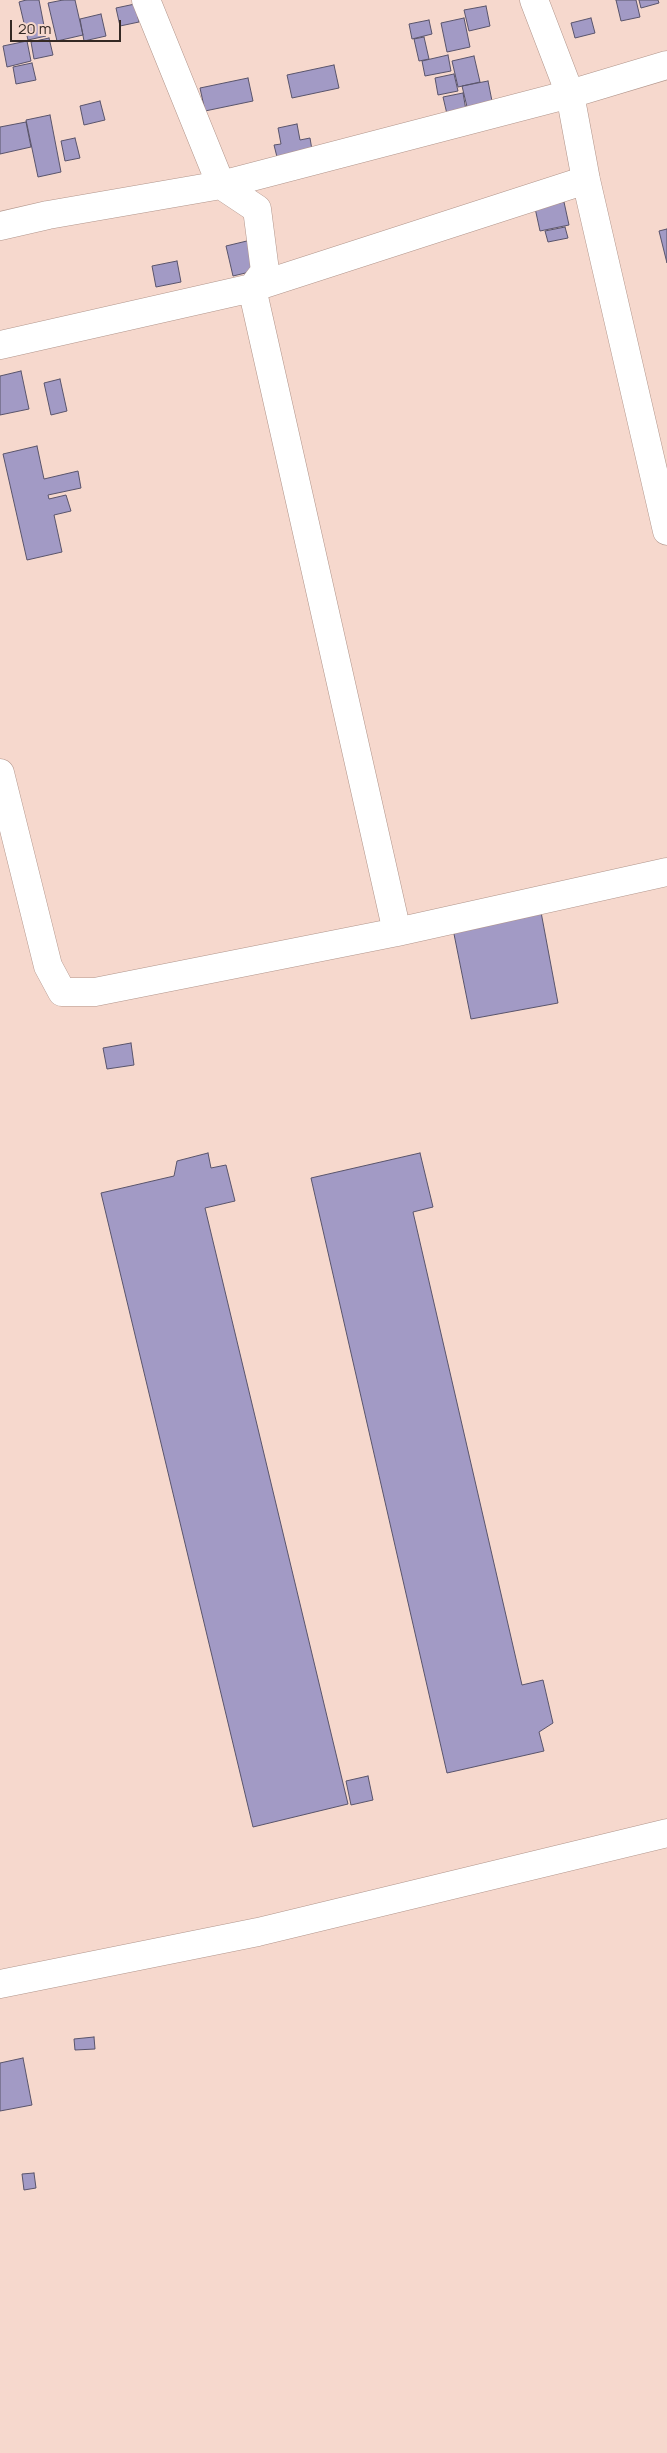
<!DOCTYPE html>
<html>
<head>
<meta charset="utf-8">
<style>
	body { margin:0 }
	#map { position:relative; width:667px; height:2453px; overflow:hidden; background:#f6d8cd; font-family:Manrope,sans-serif }
	canvas { display:block }
	.scale { position:absolute; left:10px; top:20px; width:111px; height:22px; box-sizing:border-box; border:2px solid #342924; border-top:0; padding-left:6px; font-size:15px; line-height:18px; white-space:nowrap; color:#342924; -webkit-text-stroke:4px #f6d8cd; paint-order:stroke }
</style>
</head>
<body>
<div id="map">
<canvas width="667" height="2453"></canvas>
<div class="scale">20 m</div>
</div>
<script>
const ctx = document.querySelector('canvas').getContext('2d');
ctx.lineJoin = 'round';
function paint(path, color) { ctx.fillStyle = color; ctx.fill(path, 'evenodd'); }
const toPath = rows => new Path2D(rows.map(r => 'M' + r).join(''));
function trace(path, color, width, dash) { ctx.strokeStyle = color; ctx.lineWidth = width; ctx.lineCap = dash ? 'butt' : 'round'; ctx.setLineDash(dash || []); ctx.stroke(path); }
const building = toPath([
	[26,0,39,0,46,36,28,40,19,2,26,0],
	[63,0,75,0,83,35,57,41,48,3,63,0],
	[616,0,636,0,640,17,621,21,616,0],
	[639,0,658,0,659,3,641,8,639,0],
	[135,4,139,22,120,26,116,8,135,4],
	[486,6,490,26,469,31,464,10,486,6],
	[101,14,106,36,84,41,80,19,101,14],
	[464,18,470,47,447,52,441,23,464,18],
	[591,18,595,33,575,38,571,23,591,18],
	[429,20,432,34,412,39,409,24,429,20],
	[424,37,429,59,419,61,414,39,424,37],
	[49,38,53,55,34,59,31,42,49,38],
	[27,41,31,61,7,67,3,46,27,41],
	[448,55,451,71,425,76,422,61,448,55],
	[474,56,480,82,458,87,452,61,474,56],
	[32,63,36,80,16,84,13,67,32,63],
	[334,65,339,88,292,98,287,75,334,65],
	[454,74,458,91,438,95,435,78,454,74],
	[248,78,253,101,205,111,200,88,248,78],
	[488,81,493,106,468,111,462,86,488,81],
	[463,93,466,110,447,114,443,97,463,93],
	[100,101,105,120,84,125,80,106,100,101],
	[50,115,61,172,38,177,26,120,50,115],
	[26,122,31,147,0,154,0,127,26,122],
	[297,124,300,140,310,138,312,150,277,157,274,145,281,144,278,128,297,124],
	[75,138,80,158,65,161,61,141,75,138],
	[564,202,569,225,540,231,535,208,564,202],
	[565,227,568,238,548,242,545,231,565,227],
	[667,229,667,263,659,231,667,229],
	[251,240,258,270,233,276,226,246,251,240],
	[177,261,181,282,156,287,152,266,177,261],
	[21,371,29,409,0,415,0,376,21,371],
	[60,379,67,411,51,415,44,383,60,379],
	[37,446,44,479,78,471,81,488,48,495,49,499,66,495,71,511,54,515,62,552,27,560,3,454,37,446],
	[541,912,558,1003,471,1019,453,929,541,912],
	[131,1043,134,1065,107,1069,103,1048,131,1043],
	[208,1153,211,1168,226,1165,235,1201,205,1208,348,1804,253,1827,101,1193,174,1176,177,1161,208,1153],
	[420,1153,433,1207,413,1212,522,1685,543,1680,553,1723,539,1732,544,1751,447,1773,311,1178,420,1153],
	[368,1776,373,1800,351,1805,346,1781,368,1776],
	[94,2037,95,2049,75,2050,74,2039,94,2037],
	[23,2058,32,2105,0,2111,0,2063,23,2058],
	[34,2173,36,2188,24,2190,22,2174,34,2173]
]);
const street = toPath([
	[146,0,221,185,257,209,265,271,252,288,397,932],
	[534,0,570,94,586,180,667,531],
	[0,226,48,215,221,185,570,94,667,65],
	[0,345,252,288,586,180],
	[0,773,48,966,62,992,95,992,397,932,667,872],
	[0,1984,258,1932,667,1833]
]);
paint(building, '#a29ac5');
trace(building, '#59546b', 1);
trace(street, '#b1958b', 29);
trace(street, '#fff', 28);
</script>
</body>
</html>
